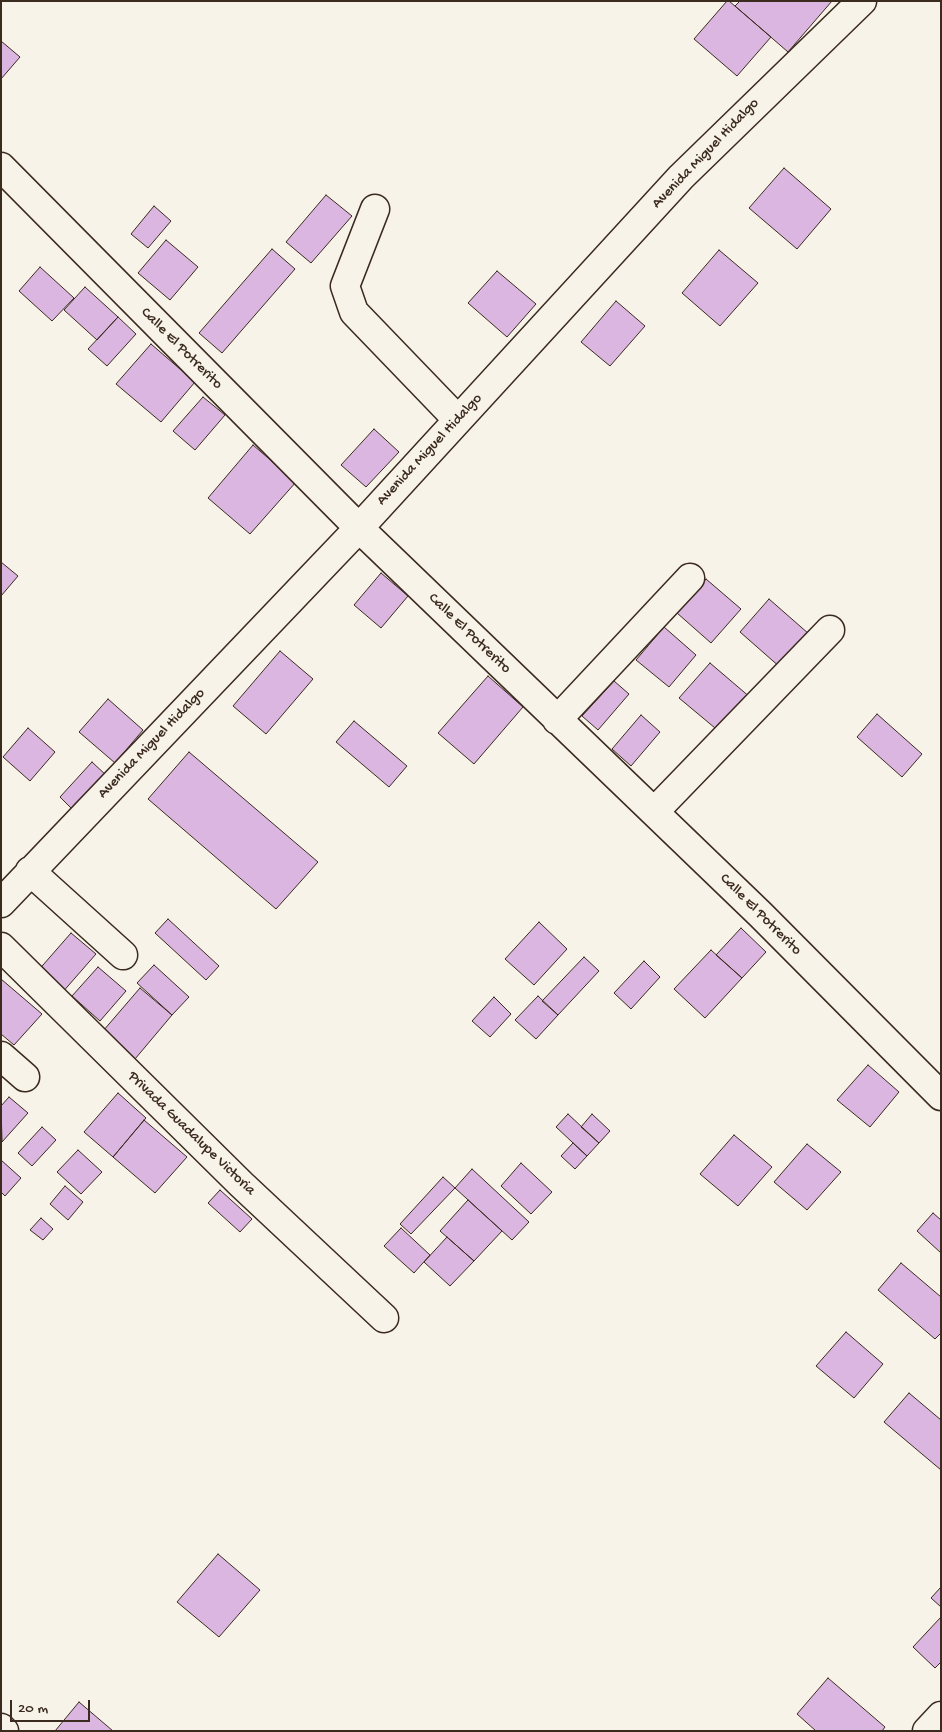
<!DOCTYPE html>
<html>
<head>
<meta charset="utf-8">
<style>
	body { margin:0 }
	#map { position:relative; width:942px; height:1732px; overflow:hidden; background:#f7f3e8; font-family:"Gochi Hand",sans-serif }
	canvas { display:block }
	.frame { position:absolute; inset:0; border:2px solid #3b2a1e; pointer-events:none }
	.scale { position:absolute; left:10px; top:1700px; width:80px; height:22px; box-sizing:border-box; border:2px solid #3b2a1e; border-top:0; padding-left:6px; font-size:15px; line-height:18px; white-space:nowrap; color:#3b2a1e; -webkit-text-stroke:4px #f7f3e8; paint-order:stroke }
</style>
</head>
<body>
<div id="map">
<canvas width="942" height="1732"></canvas>
<div class="frame"></div>
<div class="scale">20 m</div>
</div>
<script>
const ctx = document.querySelector('canvas').getContext('2d');
ctx.lineJoin = 'round';
function paint(path, color) { ctx.fillStyle = color; ctx.fill(path, 'evenodd'); }
const toPath = rows => new Path2D(rows.map(r => 'M' + r).join(''));
function trace(path, color, width, dash) { ctx.strokeStyle = color; ctx.lineWidth = width; ctx.lineCap = dash ? 'butt' : 'round'; ctx.setLineDash(dash || []); ctx.stroke(path); }
function label(font, color, halo, rows, align = 'center') {
  ctx.font = font + ' "Gochi Hand",sans-serif'; ctx.lineWidth = 4.5; ctx.setLineDash([]); ctx.textBaseline = 'middle'; ctx.strokeStyle = halo; ctx.fillStyle = color; for (const [text, x, y, turn = 0] of rows) {
    ctx.save(); ctx.translate(x, y); ctx.rotate((+turn || 0) * Math.PI / 180); ctx.textAlign = isNaN(turn) ? turn : align; if (halo) ctx.strokeText(text, 0, 0); ctx.fillText(text, 0, 0); ctx.restore();
  }
}
const building = toPath([
	[727,1,729,1,771,37,737,76,694,39,727,1],
	[740,1,832,1,788,52,735,6,740,1],
	[1,41,20,57,1,79,1,41],
	[784,168,831,209,797,249,749,208,784,168],
	[326,195,352,216,311,263,286,242,326,195],
	[154,206,171,221,148,248,131,234,154,206],
	[166,240,198,267,170,300,138,273,166,240],
	[272,249,295,269,222,353,199,333,272,249],
	[719,250,758,283,720,326,682,293,719,250],
	[40,267,74,298,52,321,19,291,40,267],
	[497,271,536,304,507,337,468,303,497,271],
	[85,287,118,317,97,340,64,310,85,287],
	[616,301,645,326,610,366,581,342,616,301],
	[118,317,136,334,107,366,88,349,118,317],
	[151,344,195,382,161,422,116,384,151,344],
	[203,397,225,415,195,450,173,431,203,397],
	[374,429,399,452,366,487,341,465,374,429],
	[253,445,296,482,250,534,208,498,253,445],
	[1,562,18,576,1,596,1,562],
	[381,573,408,596,381,628,354,605,381,573],
	[706,579,741,609,711,643,677,613,706,579],
	[769,599,809,634,781,668,740,632,769,599],
	[664,627,696,655,669,687,636,660,664,627],
	[280,651,313,679,266,734,233,706,280,651],
	[710,663,751,698,721,733,679,698,710,663],
	[488,676,523,707,474,764,438,733,488,676],
	[614,681,629,694,598,730,582,716,614,681],
	[108,699,143,730,115,763,79,732,108,699],
	[877,714,922,754,902,777,857,737,877,714],
	[641,715,660,732,631,766,612,749,641,715],
	[354,721,407,766,389,787,336,742,354,721],
	[28,728,55,752,30,781,3,757,28,728],
	[189,752,318,862,276,909,148,799,189,752],
	[92,762,108,777,75,812,60,797,92,762],
	[168,919,219,966,206,980,155,933,168,919],
	[539,922,567,949,534,985,505,959,539,922],
	[741,928,766,952,742,978,716,955,741,928],
	[71,933,96,954,61,994,36,973,71,933],
	[711,950,742,978,705,1018,674,989,711,950],
	[584,957,599,971,558,1015,542,1001,584,957],
	[644,961,660,977,631,1009,614,993,644,961],
	[154,965,189,997,172,1015,137,983,154,965],
	[98,967,126,991,100,1021,72,996,98,967],
	[1,979,42,1014,14,1045,1,1034,1,979],
	[140,988,172,1015,135,1059,103,1031,140,988],
	[538,996,558,1015,536,1039,515,1020,538,996],
	[494,997,511,1014,490,1037,472,1021,494,997],
	[868,1065,899,1092,870,1127,837,1100,868,1065],
	[118,1093,146,1118,113,1157,84,1132,118,1093],
	[9,1097,28,1113,2,1142,1,1106,9,1097],
	[568,1114,599,1143,587,1156,556,1127,568,1114],
	[592,1114,610,1131,599,1143,581,1127,592,1114],
	[144,1120,187,1157,155,1193,113,1157,144,1120],
	[42,1127,56,1140,32,1166,18,1153,42,1127],
	[734,1135,772,1167,738,1206,700,1174,734,1135],
	[573,1143,587,1156,575,1169,561,1156,573,1143],
	[807,1144,841,1172,807,1210,774,1182,807,1144],
	[78,1150,102,1172,81,1194,57,1172,78,1150],
	[1,1160,21,1178,5,1196,1,1192,1,1160],
	[521,1163,552,1192,531,1214,501,1186,521,1163],
	[472,1169,529,1222,512,1240,455,1188,472,1169],
	[443,1177,455,1188,411,1234,400,1224,443,1177],
	[65,1186,83,1202,68,1220,50,1204,65,1186],
	[220,1190,252,1219,240,1232,208,1203,220,1190],
	[468,1200,502,1231,474,1261,440,1231,468,1200],
	[933,1213,941,1220,941,1253,917,1231,933,1213],
	[41,1218,53,1229,43,1240,30,1230,41,1218],
	[401,1228,430,1255,414,1273,384,1246,401,1228],
	[447,1237,474,1261,450,1286,424,1262,447,1237],
	[901,1263,941,1297,941,1333,935,1339,878,1290,901,1263],
	[846,1332,883,1364,854,1398,816,1366,846,1332],
	[909,1393,941,1420,941,1470,884,1422,909,1393],
	[218,1554,260,1590,219,1637,177,1602,218,1554],
	[941,1587,941,1607,931,1598,941,1587],
	[941,1617,941,1662,935,1668,913,1647,941,1617],
	[828,1678,885,1727,882,1731,816,1731,797,1714,828,1678],
	[79,1702,113,1731,55,1731,79,1702]
]);
const minor = toPath([
	[1,167,359,528,761,915,941,1096],
	[375,209,345,286,354,312,458,420],
	[557,720,690,578],
	[654,812,830,630],
	[30,871,123,955],
	[1,903,359,528,681,177,862,1],
	[1,947,241,1184,384,1318],
	[1,1056,25,1077],
	[1,1728,4,1731],
	[927,1731,941,1716]
]);
const streetNames = [
	["Avenida Miguel Hidalgo",706,154,-46],
	["Calle El Potrerito",181,349,45],
	["Avenida Miguel Hidalgo",430,450,-47],
	["Calle El Potrerito",469,634,44],
	["Avenida Miguel Hidalgo",152,744,-46],
	["Calle El Potrerito",760,915,45],
	["Privada Guadalupe Victoria",191,1134,44]
];
paint(building, '#dab6e0');
trace(building, '#3b2a1e', 1);
trace(minor, '#3b2a1e', 31);
trace(minor, '#f7f3e8', 28);
label('15px', '#3b2a1e', '#f7f3e8', streetNames);
</script>
</body>
</html>
